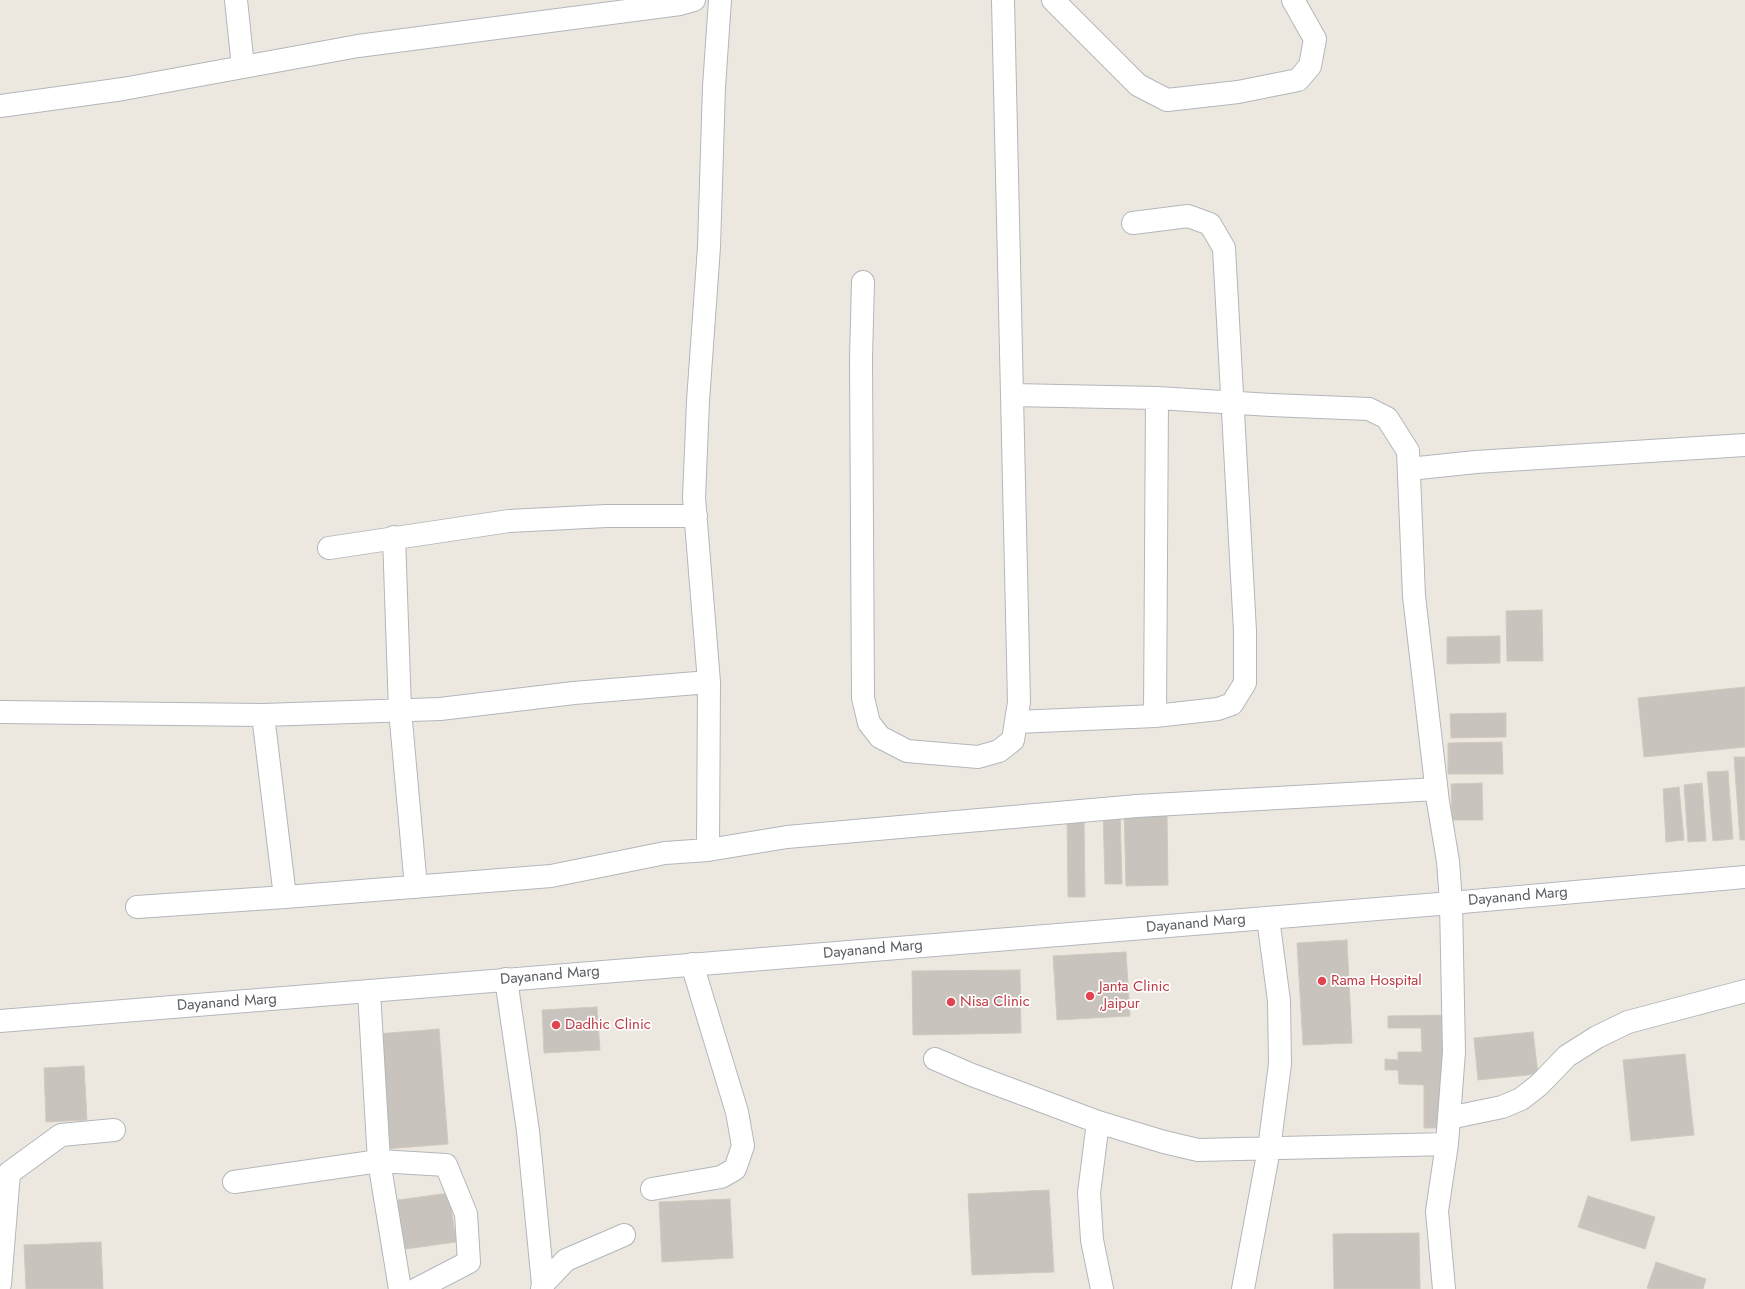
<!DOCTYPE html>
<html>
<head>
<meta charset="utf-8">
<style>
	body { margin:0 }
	canvas { display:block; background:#ede8df }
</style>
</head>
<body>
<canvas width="1745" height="1289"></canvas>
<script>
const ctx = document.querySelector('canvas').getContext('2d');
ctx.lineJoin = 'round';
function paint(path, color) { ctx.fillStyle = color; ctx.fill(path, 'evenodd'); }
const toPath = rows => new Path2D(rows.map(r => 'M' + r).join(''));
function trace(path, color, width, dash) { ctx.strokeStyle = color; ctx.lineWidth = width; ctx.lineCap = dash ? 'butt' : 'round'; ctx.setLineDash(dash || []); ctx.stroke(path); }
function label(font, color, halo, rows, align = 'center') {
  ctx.font = font + ' Jost,sans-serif'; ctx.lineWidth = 3.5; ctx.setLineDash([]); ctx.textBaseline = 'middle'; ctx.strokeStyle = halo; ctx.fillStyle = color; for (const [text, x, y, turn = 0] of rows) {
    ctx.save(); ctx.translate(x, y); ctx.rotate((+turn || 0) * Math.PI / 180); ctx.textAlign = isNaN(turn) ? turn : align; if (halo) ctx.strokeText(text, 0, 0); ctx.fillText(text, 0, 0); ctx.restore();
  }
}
const building = toPath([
	[1542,610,1543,661,1507,661,1506,611,1542,610],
	[1500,636,1500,663,1447,664,1447,637,1500,636],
	[1745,687,1745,747,1644,757,1638,698,1745,687],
	[1506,713,1506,737,1451,738,1450,714,1506,713],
	[1502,742,1503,774,1448,774,1448,743,1502,742],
	[1734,757,1745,757,1745,840,1740,840,1734,757],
	[1728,771,1733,839,1713,841,1707,772,1728,771],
	[1482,783,1483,820,1452,820,1451,784,1482,783],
	[1702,783,1706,841,1688,842,1684,785,1702,783],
	[1679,787,1684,840,1666,842,1663,789,1679,787],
	[1103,809,1120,809,1122,884,1105,884,1103,809],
	[1167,810,1168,885,1126,886,1124,811,1167,810],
	[1067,814,1084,814,1085,897,1068,897,1067,814],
	[1347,940,1352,1043,1303,1045,1297,943,1347,940],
	[1126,952,1130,1016,1057,1020,1053,956,1126,952],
	[1020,970,1021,1033,913,1035,912,971,1020,970],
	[597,1007,600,1050,544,1053,542,1010,597,1007],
	[1445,1015,1445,1128,1424,1128,1424,1085,1399,1084,1398,1070,1385,1070,1385,1059,1398,1060,1398,1052,1422,1052,1421,1028,1388,1028,1388,1016,1445,1015],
	[439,1029,448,1144,386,1149,376,1034,439,1029],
	[1533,1032,1538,1074,1478,1080,1474,1038,1533,1032],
	[1685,1054,1694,1135,1631,1141,1623,1060,1685,1054],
	[84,1066,87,1120,46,1122,44,1068,84,1066],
	[1049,1190,1054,1272,972,1275,968,1194,1049,1190],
	[449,1193,456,1242,398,1250,391,1201,449,1193],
	[1588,1196,1655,1217,1645,1249,1578,1227,1588,1196],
	[730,1199,733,1258,662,1262,659,1202,730,1199],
	[1419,1233,1420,1289,1334,1289,1333,1234,1419,1233],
	[101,1242,103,1289,26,1289,24,1245,101,1242],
	[1656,1262,1706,1279,1703,1289,1651,1289,1647,1288,1656,1262]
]);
const street = toPath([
	[236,0,243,67],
	[1053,0,1138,85,1167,100,1238,92,1298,80,1310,66,1315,39,1293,0],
	[0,106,123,89,358,46,680,4,694,0],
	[863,282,861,358,863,698,869,723,880,737,907,751,978,757,999,751,1013,740,1019,702,1003,0],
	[1013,395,1157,398,1271,405,1369,409,1387,418,1408,451,1414,596,1438,802,1448,861,1451,903,1454,1052,1447,1144,1437,1211,1444,1289],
	[1409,469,1476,462,1745,445],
	[394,537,400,710,416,887],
	[329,548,509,521,606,516,696,516],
	[0,712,263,715],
	[1155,716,1157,398],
	[1016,722,1155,716,1218,709,1232,704,1245,683,1245,631,1224,248,1210,224,1188,216,1133,223],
	[708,850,787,837,1137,806,1436,789],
	[285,897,263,715,440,709,574,693,709,682],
	[137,907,285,897,551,876,665,853,708,850,709,682,694,498,698,401,709,247,714,87,720,0],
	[506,979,528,1131,543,1284],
	[369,992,379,1161,446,1165,466,1214,469,1262,417,1289],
	[935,1059,972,1075,1098,1122,1164,1142,1198,1150,1447,1144],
	[1449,1118,1502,1107,1521,1099,1539,1085,1567,1056,1597,1037,1628,1022,1745,991],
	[1098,1122,1089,1193,1092,1240,1102,1289],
	[234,1182,379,1161,400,1289],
	[652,1189,721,1177,735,1169,743,1146,737,1112,692,964],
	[0,1284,9,1173,61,1135,114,1130],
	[542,1289,543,1284,566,1260,624,1235],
	[1243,1289,1269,1149,1280,1064,1279,1001,1268,918]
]);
const secondary = toPath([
	[0,1021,1451,903,1745,877]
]);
const markers = [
	[1322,981,5,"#e0444e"],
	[1090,996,5,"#e0444e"],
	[951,1002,5,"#e0444e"],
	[556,1025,5,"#e0444e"]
];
const streetNames = [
	["Dayanand Marg",1518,897,-5],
	["Dayanand Marg",1196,924,-5],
	["Dayanand Marg",873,950,-5],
	["Dayanand Marg",550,976,-5],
	["Dayanand Marg",227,1003,-4]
];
const healthNames = [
	["Rama Hospital",1331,981],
	["Janta Clinic",1099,987],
	[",Jaipur",1099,1004],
	["Nisa Clinic",960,1002],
	["Dadhic Clinic",565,1025]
];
paint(building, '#c8c3bc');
trace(building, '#d2c9bd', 1);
trace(street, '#b2b7bb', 24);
trace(secondary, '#b3b8be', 24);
trace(street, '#fff', 22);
trace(secondary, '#fff', 22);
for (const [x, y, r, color] of markers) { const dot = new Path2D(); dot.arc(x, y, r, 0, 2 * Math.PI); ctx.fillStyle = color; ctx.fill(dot); trace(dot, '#fff', 1.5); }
label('15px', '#585d62', '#fff', streetNames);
label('15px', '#be3a42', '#fff', healthNames, 'left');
</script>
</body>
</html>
